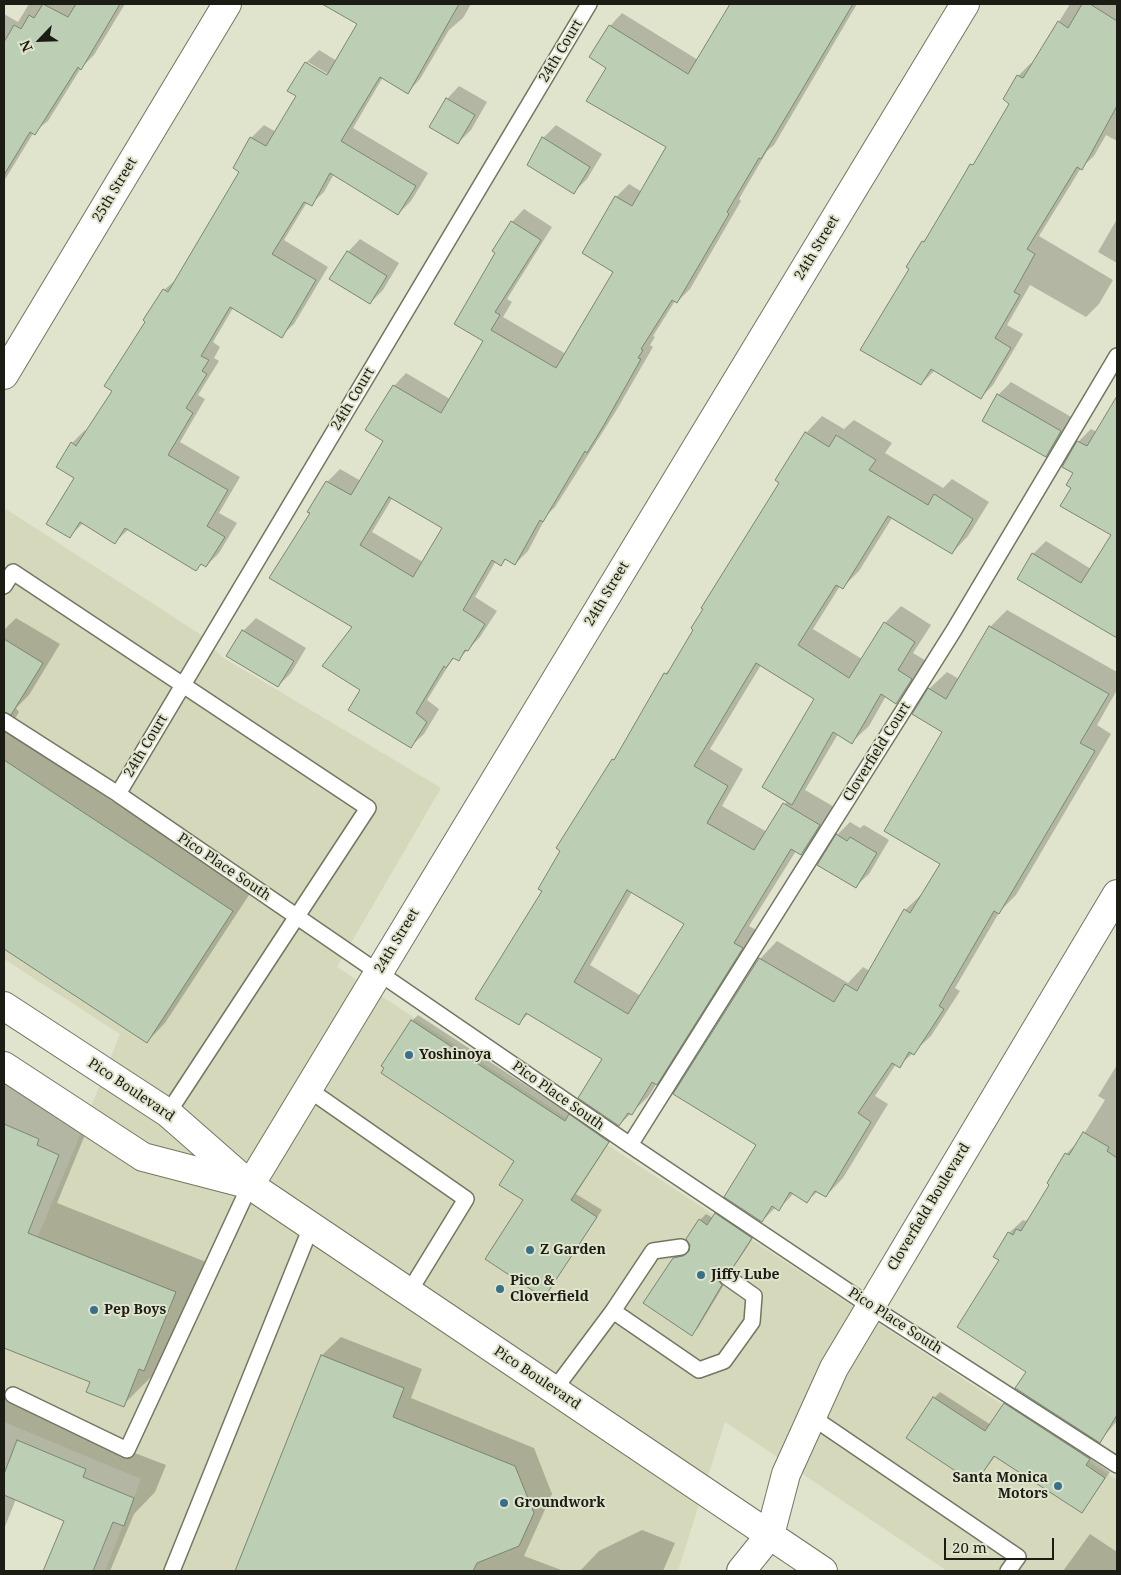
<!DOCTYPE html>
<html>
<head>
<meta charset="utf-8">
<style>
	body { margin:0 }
	#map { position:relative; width:1121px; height:1575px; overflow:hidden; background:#e1e4cd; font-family:"Noto Serif",serif }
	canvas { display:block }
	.frame { position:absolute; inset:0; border:5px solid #1b1c14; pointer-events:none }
	.north { position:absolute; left:15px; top:15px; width:50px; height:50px; -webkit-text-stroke:4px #e1e4cd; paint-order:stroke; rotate:246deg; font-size:14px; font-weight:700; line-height:20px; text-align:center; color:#1b1c14 }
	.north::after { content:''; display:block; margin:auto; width:18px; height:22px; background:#1b1c14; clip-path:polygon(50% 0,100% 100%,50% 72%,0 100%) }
	.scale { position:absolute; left:944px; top:1538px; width:110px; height:22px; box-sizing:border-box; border:2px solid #1b1c14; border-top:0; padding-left:6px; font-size:15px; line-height:18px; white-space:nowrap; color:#1b1c14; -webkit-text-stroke:4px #e1e4cd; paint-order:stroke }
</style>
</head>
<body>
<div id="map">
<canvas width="1121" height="1575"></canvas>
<div class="frame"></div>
<div class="north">N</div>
<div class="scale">20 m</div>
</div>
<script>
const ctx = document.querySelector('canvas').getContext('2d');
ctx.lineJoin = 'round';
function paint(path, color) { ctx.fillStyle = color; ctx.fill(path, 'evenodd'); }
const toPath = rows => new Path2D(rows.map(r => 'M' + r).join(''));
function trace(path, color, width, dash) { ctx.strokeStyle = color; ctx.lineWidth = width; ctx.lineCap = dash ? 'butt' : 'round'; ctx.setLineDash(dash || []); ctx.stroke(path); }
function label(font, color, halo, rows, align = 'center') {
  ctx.font = font + ' "Noto Serif",serif'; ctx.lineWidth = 4; ctx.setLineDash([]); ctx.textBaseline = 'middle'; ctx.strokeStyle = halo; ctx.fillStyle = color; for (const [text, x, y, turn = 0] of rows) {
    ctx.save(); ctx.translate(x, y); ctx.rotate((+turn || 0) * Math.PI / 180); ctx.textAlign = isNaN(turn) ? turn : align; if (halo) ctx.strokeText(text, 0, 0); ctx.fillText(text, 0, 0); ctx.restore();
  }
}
const built = toPath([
	[4,508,200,634,222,657,441,788,337,967,1117,1480,1117,1571,947,1571,725,1422,678,1571,105,1571,141,1479,4,1422,4,1318,71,1157,120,1034,4,959]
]);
const shadow = toPath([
	[29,4,125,4,94,55,81,68,48,121,34,132,4,181,4,14,18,22],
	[338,4,471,4,463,18,449,30,420,79,408,92,383,77,353,128,428,173,411,201,398,214,334,174,324,192,311,204,307,202,284,240,328,267,294,324,281,336,233,308,213,342,220,347,214,358,219,361,198,395,205,399,180,442,240,477,219,513,237,523,219,553,206,566,202,563,196,569,129,529,115,542,83,523,70,536,76,477,72,443,85,430,87,432,114,391,164,290,178,278,241,172,251,138,264,125,276,132,297,96,289,91,306,63,319,50,337,61,359,24,335,10],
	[308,62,333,77,332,79,308,65],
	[732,4,857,4,774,145,767,151,739,199,741,201,690,289,677,302,675,301,653,336,655,337,650,345,653,347,616,411,555,507,547,515,528,551,515,564,506,559,501,564,496,561,475,597,497,611,480,637,459,659,455,657,450,663,427,700,439,709,424,734,411,746,362,690,353,626,309,512,327,482,340,469,361,481,385,440,394,386,406,373,450,399,485,341,497,253,512,222,524,209,552,227,507,299,512,302,503,317,566,354,615,271,616,197,629,184,642,192,668,147,608,68,610,26,622,13,698,60],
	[393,497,443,528,423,562,372,532],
	[1070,4,1117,4,1117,141,1106,135,1094,156,1081,168,1039,236,1113,280,1099,304,1086,317,1030,285,1007,325,1023,334,993,385,980,398,935,370,921,384,910,269,923,242,929,236,1011,103,1018,76,1031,63,1033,64],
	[459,86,487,102,471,130,458,143,447,99],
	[556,125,602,154,587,179,574,192,543,138],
	[1117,219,1117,263,1098,252],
	[360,239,399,263,383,290,370,303,348,252],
	[1011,382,1073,418,1058,443,1046,456,998,395],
	[1117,404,1117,637,1019,578,1033,554,1046,541,1091,569,1112,535,1072,487,1075,473,1064,466,1078,442,1091,429,1097,432,1108,414],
	[822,416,844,429,854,420,892,443,885,453,943,488,952,479,989,502,968,536,952,553,892,518,859,571,842,588,840,586,813,629,862,659,885,623,901,606,931,625,913,653,928,662,913,686,896,702,886,696,869,726,852,742,838,734,805,790,836,808,818,837,801,854,796,851,749,926,758,931,673,1067,657,1083,648,1097,619,1125,604,1058,529,1013,519,1023,544,890,613,760,620,752,665,674,673,666,781,482,806,433],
	[761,665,816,699,787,801,767,832,722,806,743,769,710,749],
	[632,892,686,924,641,996,590,965],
	[1007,610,1117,672,1117,690,1097,725,1111,734,1016,895,1000,911,955,988,960,991,931,1036,899,1066,896,1064,875,1096,888,1104,843,1178,826,1196,818,1191,807,1201,794,1193,779,1209,776,1207,762,1221,758,1144,760,959,777,941,848,983,863,967,870,971,905,910,923,893,942,864,944,731,929,689,947,672,959,679,990,627],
	[16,618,60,644,29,695,16,708,19,712,7,732,251,892,165,1023,147,1042,4,948,4,630],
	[256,618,306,648,291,673,278,686,243,631],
	[850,822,860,828,864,825,889,840,869,874,856,886,837,835],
	[418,1015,570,1114,576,1109,614,1135,576,1194,602,1210,544,1296,516,1161,412,1021],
	[1117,1065,1117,1421,1100,1441,1027,1371,1000,1260,1009,1233,1023,1220,1026,1221,1031,1216,1051,1184,1066,1154,1080,1140,1105,1100,1098,1096],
	[4,1082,68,1109,89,1125,57,1203,206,1262,174,1339,164,1350,153,1375,123,1405,91,1381,4,1346],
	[722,1208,757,1232,738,1261,732,1268,725,1267,724,1274,728,1278,698,1328,691,1334,674,1258,681,1252,691,1250,700,1220,706,1214,713,1218],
	[341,1337,422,1369,411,1398,534,1448,552,1494,524,1556,564,1571,237,1571,322,1355],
	[940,1392,991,1425,1011,1398,1095,1452,1091,1459,1110,1472,1082,1512,996,1455,975,1483,934,1398],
	[12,1393,117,1437,114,1445,166,1465,155,1492,134,1514,110,1571,44,1571,65,1520,16,1499,4,1529,4,1401],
	[642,1530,675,1543,663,1571,580,1571,599,1551],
	[1090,1534,1117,1552,1117,1571,1063,1571]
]);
const building = toPath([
	[43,4,68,17,76,4,120,4,81,70,78,67,35,135,30,132,4,175,4,42,14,25,21,29,29,15,34,18,43,4],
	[322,4,459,4,408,94,380,77,341,141,416,186,398,215,330,173,312,206,304,202,272,254,316,280,282,338,230,307,201,356,209,360,202,371,207,374,186,408,193,413,168,455,228,490,207,526,225,537,206,567,201,564,196,571,125,528,115,544,80,522,70,538,46,524,74,478,56,467,71,442,76,446,112,391,104,386,145,322,143,320,163,289,168,292,239,172,233,168,250,137,266,146,296,96,287,91,305,62,327,75,357,24,322,4],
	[730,4,853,4,761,159,759,158,727,212,729,214,677,303,672,300,641,349,643,350,638,358,641,359,604,425,587,453,585,451,543,522,540,520,515,565,505,559,501,566,492,560,463,610,485,624,468,651,465,650,459,661,453,658,446,668,444,666,416,713,427,722,411,748,348,710,360,690,322,666,352,627,269,578,310,513,307,512,326,481,351,495,383,441,365,430,393,385,441,413,483,341,454,324,495,253,492,251,511,221,541,240,495,312,500,315,491,330,556,368,613,272,582,253,615,196,632,206,666,147,586,101,606,68,589,57,609,25,688,74,730,4],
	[389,497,442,528,413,577,360,545,389,497],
	[1082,4,1090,4,1117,21,1117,106,1082,170,1077,167,1027,249,1035,254,1014,292,1020,295,995,338,1011,348,981,399,931,369,921,385,860,350,909,269,906,267,922,241,924,242,965,173,970,164,973,165,1009,104,1003,99,1017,75,1023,78,1058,21,1068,28,1082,4],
	[446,98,475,115,458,144,429,127,446,98],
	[542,137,590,167,574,194,527,165,542,137],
	[347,251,387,276,370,304,329,279,347,251],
	[997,394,1061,431,1046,457,982,421,997,394],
	[1117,396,1117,638,1017,579,1032,553,1081,583,1111,535,1060,506,1071,488,1066,485,1073,473,1062,467,1077,441,1087,446,1117,396],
	[805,432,829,447,836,435,876,460,869,470,928,505,934,494,973,519,952,554,888,516,843,589,836,585,798,645,849,678,884,622,915,642,898,670,912,679,896,704,881,694,852,744,833,732,792,805,762,787,814,699,756,663,694,766,728,786,707,823,754,850,783,803,820,825,801,855,791,849,734,943,743,948,657,1085,652,1082,632,1115,628,1113,619,1126,578,1098,602,1059,526,1013,519,1025,475,999,542,891,538,889,560,851,556,848,612,759,614,760,664,673,667,674,693,630,691,628,703,609,701,608,779,483,775,480,805,432],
	[627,890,684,924,628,1014,574,982,627,890],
	[989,626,1109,694,1080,743,1095,751,999,914,994,911,939,1006,944,1009,914,1055,909,1052,900,1068,892,1063,858,1113,871,1122,826,1197,815,1191,807,1203,790,1192,779,1211,772,1206,762,1222,724,1197,756,1145,673,1094,759,958,834,1002,845,984,857,991,904,909,910,913,940,864,884,831,942,732,912,714,928,688,946,699,989,626],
	[242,630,294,661,278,687,226,656,242,630],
	[4,639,43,663,11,715,4,712,4,639],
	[4,760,233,911,147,1043,4,949,4,760],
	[836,834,847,841,850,837,877,853,856,888,817,865,836,834],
	[411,1020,565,1121,569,1114,609,1142,571,1200,597,1217,544,1298,485,1259,523,1200,499,1185,514,1161,381,1073,384,1068,381,1066,411,1020],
	[4,1124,39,1139,37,1145,59,1155,28,1233,176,1292,144,1371,139,1369,124,1407,86,1392,90,1382,4,1348,4,1124],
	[1083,1132,1109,1147,1107,1151,1117,1158,1117,1415,1100,1443,1015,1388,1026,1372,957,1327,999,1260,993,1257,1008,1232,1013,1235,1016,1229,1021,1231,1049,1185,1047,1183,1065,1153,1069,1155,1083,1132],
	[715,1213,752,1238,732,1269,724,1268,719,1272,718,1280,722,1285,692,1336,643,1303,673,1258,683,1256,689,1251,690,1245,686,1239,699,1219,707,1225,715,1213],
	[321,1355,404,1388,393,1417,515,1466,534,1513,519,1546,477,1563,473,1571,235,1571,321,1355],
	[933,1397,985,1431,1004,1403,1090,1459,1086,1465,1105,1478,1082,1513,994,1456,975,1484,906,1438,933,1397],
	[17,1440,86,1469,83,1477,134,1498,124,1526,113,1522,93,1571,43,1571,64,1521,4,1495,4,1474,17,1440]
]);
const service = toPath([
	[4,586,13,572,368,808,168,1113],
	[4,721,118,794,630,1145,870,1306,1117,1465],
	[118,794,589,4],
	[308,1089,466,1199,409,1292],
	[630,1145,954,630,1117,356],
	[681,1247,653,1251,613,1311,699,1370,724,1361,752,1322,754,1296,727,1277],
	[554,1390,613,1311],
	[13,1395,127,1450,250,1185],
	[812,1417,1018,1557,1008,1571],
	[172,1571,311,1227]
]);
const minor = toPath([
	[4,375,227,4],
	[250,1185,965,4]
]);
const tertiary = toPath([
	[770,1535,786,1474,834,1368,1117,894]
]);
const secondary = toPath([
	[4,1006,168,1113,250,1185,823,1571],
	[4,1066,143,1157,243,1183],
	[741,1571,770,1535]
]);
const markers = [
	[409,1055,5,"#38708a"],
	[530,1250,5,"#38708a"],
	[701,1275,5,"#38708a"],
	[500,1289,5,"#38708a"],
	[94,1310,5,"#38708a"],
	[1058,1486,5,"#38708a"],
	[504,1503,5,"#38708a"]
];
const streetNames = [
	["24th Court",561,51,-59],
	["25th Street",115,190,-59],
	["24th Street",817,248,-59],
	["24th Court",353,399,-59],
	["24th Street",607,594,-59],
	["24th Court",146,746,-59],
	["Cloverfield Court",877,752,-58],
	["Pico Place South",224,867,34],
	["24th Street",397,941,-59],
	["Pico Boulevard",131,1090,34],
	["Pico Place South",558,1096,35],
	["Cloverfield Boulevard",929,1207,-59],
	["Pico Place South",895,1321,33],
	["Pico Boulevard",537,1378,34]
];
const poiNames = [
	["Yoshinoya",419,1055],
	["Z Garden",540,1250],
	["Jiffy Lube",711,1275],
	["Pico &",510,1281],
	["Cloverfield",510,1297],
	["Pep Boys",104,1310],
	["Santa Monica",1048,1478,"right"],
	["Motors",1048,1494,"right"],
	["Groundwork",514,1503]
];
paint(built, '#d5d8ba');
paint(shadow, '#0003');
paint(building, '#bccfb4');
trace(building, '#798674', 1);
trace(service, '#747662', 18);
trace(minor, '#747662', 30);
trace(tertiary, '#747662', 30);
trace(secondary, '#747662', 30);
trace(service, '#fff', 15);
trace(minor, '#fff', 28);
trace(tertiary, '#fff', 28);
trace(secondary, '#fff', 28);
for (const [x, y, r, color] of markers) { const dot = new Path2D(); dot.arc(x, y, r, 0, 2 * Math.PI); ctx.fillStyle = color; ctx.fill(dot); trace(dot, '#e1e4cd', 2); }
label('14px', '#1b1c14', '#e1e4cd', streetNames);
label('bold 14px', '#1b1c14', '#e1e4cd', poiNames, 'left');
</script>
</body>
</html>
